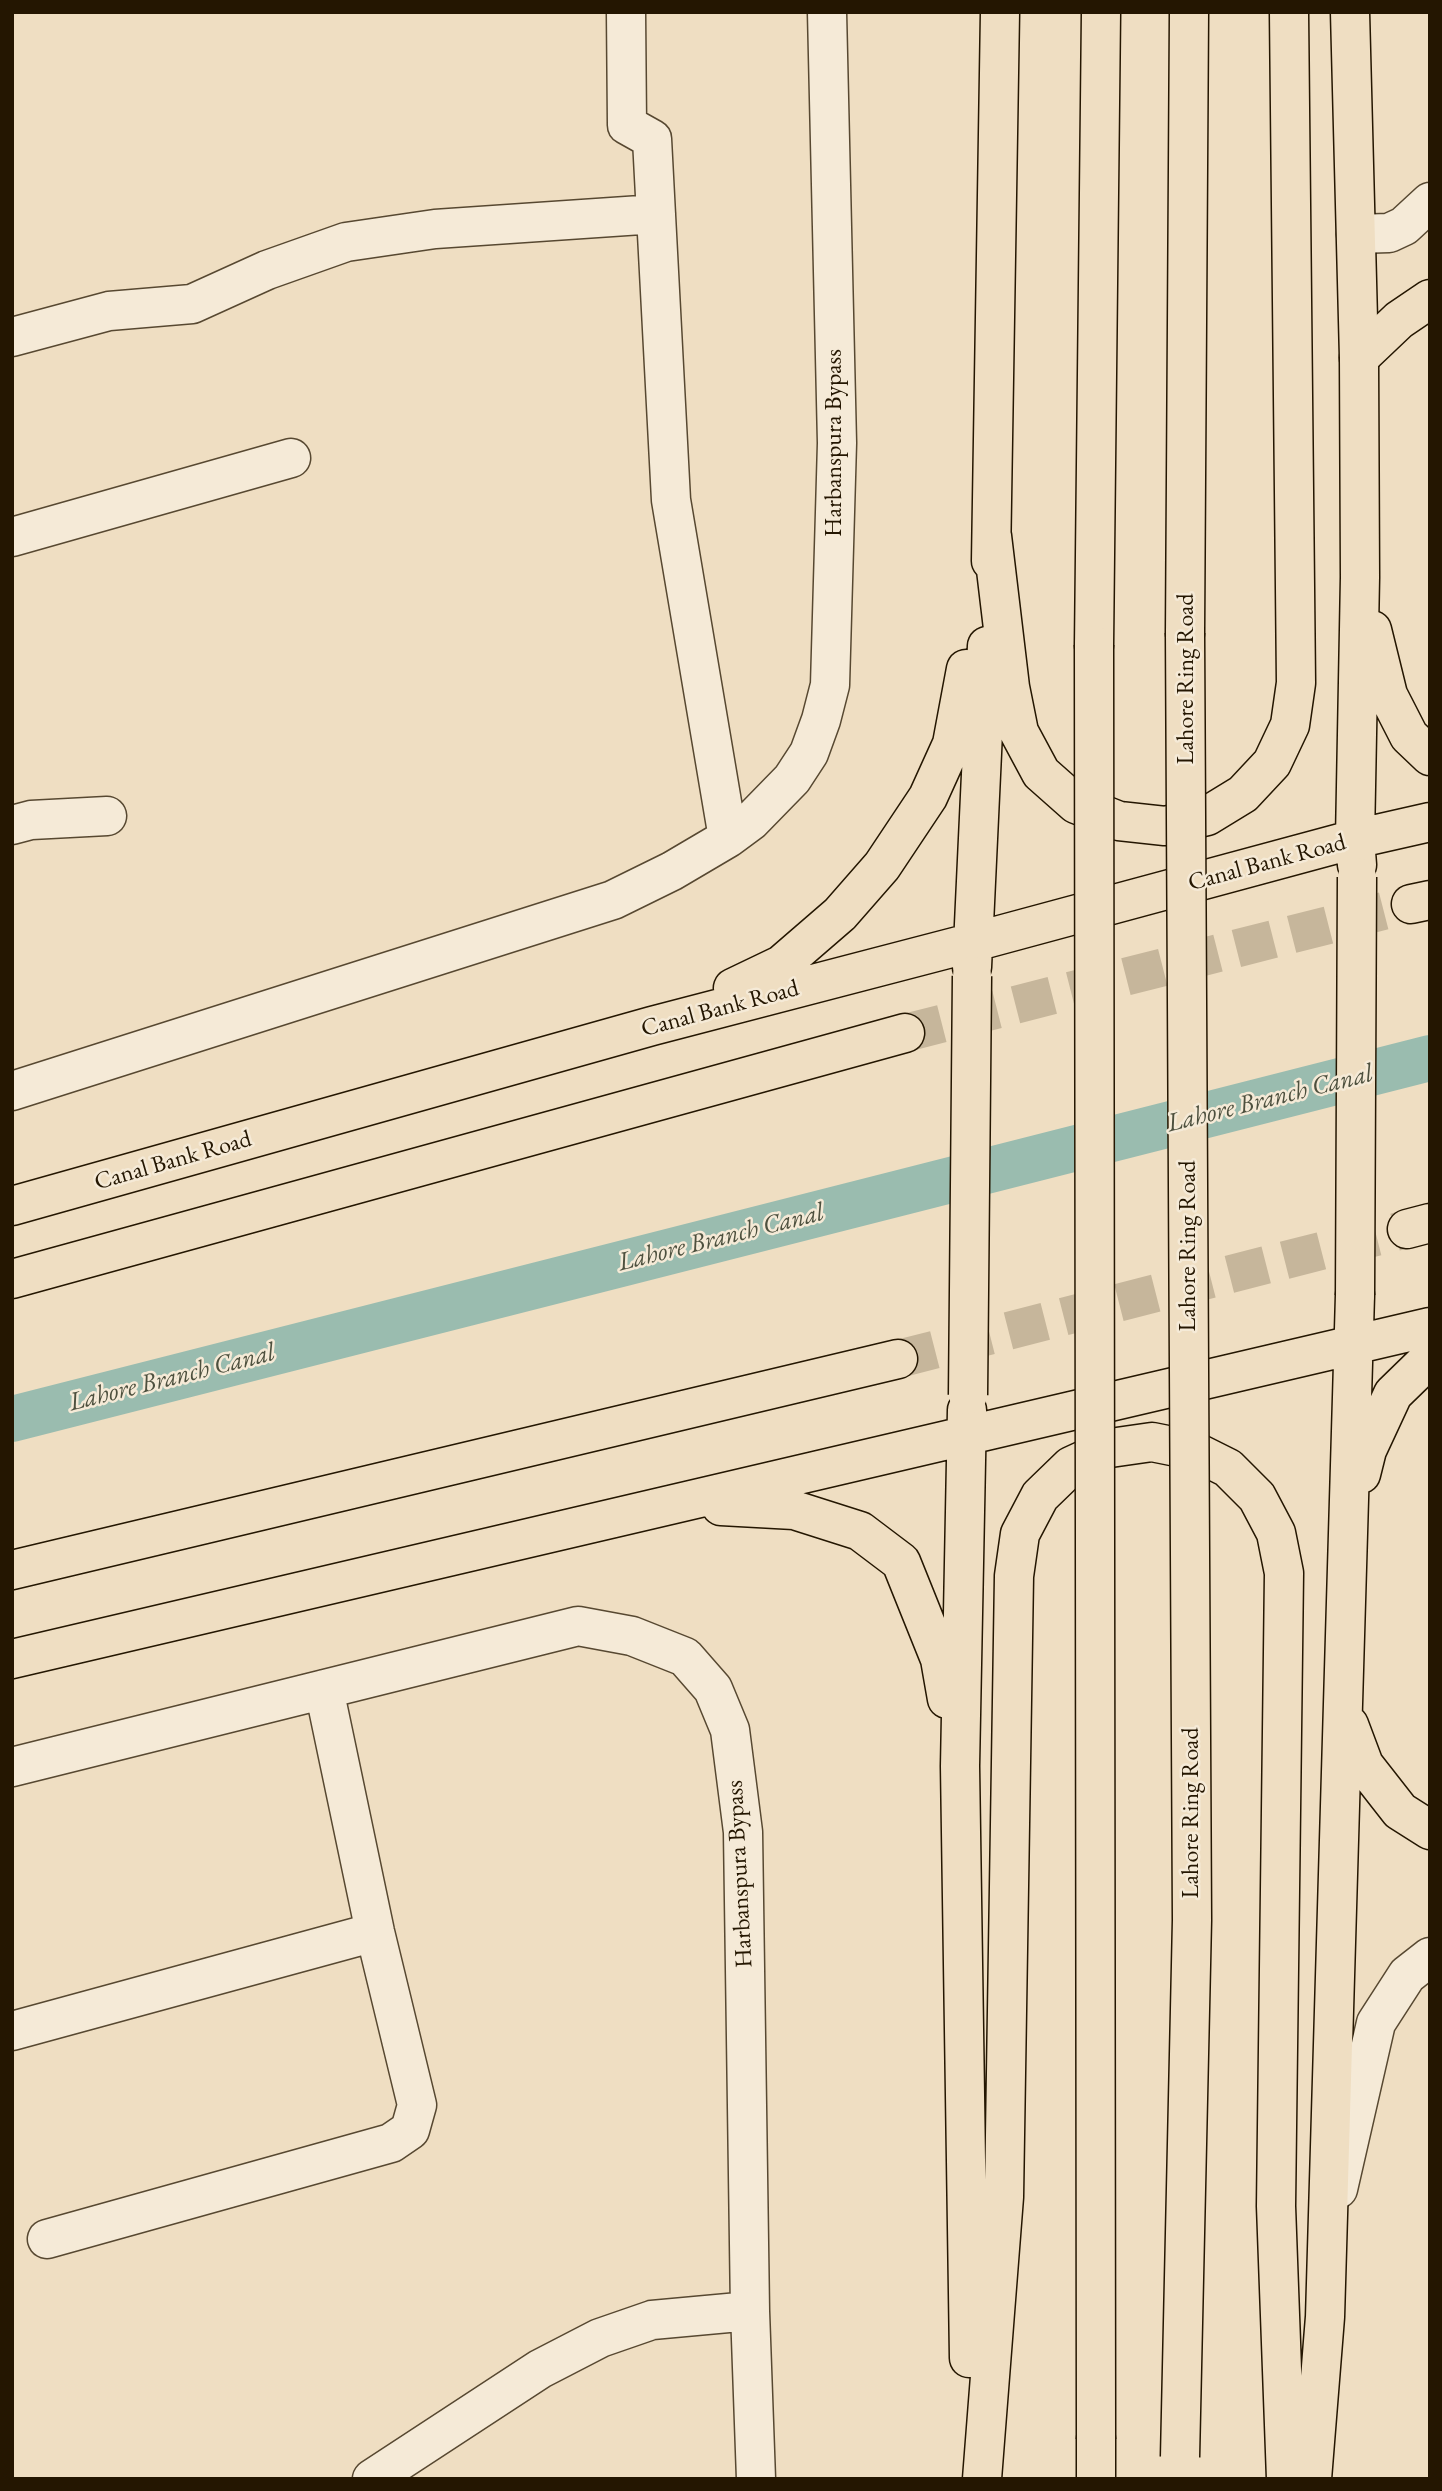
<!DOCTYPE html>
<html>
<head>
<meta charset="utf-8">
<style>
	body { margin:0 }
	#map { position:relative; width:1442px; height:2491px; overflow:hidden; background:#efdec2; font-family:"EB Garamond",serif }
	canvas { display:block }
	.frame { position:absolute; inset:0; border:14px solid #241601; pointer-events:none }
</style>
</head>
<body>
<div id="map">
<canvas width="1442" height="2491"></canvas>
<div class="frame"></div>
</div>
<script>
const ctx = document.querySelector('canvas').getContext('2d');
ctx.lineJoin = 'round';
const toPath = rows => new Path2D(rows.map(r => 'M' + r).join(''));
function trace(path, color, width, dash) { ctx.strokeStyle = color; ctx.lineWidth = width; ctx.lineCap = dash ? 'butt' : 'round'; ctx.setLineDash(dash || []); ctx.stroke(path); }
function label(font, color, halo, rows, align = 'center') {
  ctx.font = font + ' "EB Garamond",serif'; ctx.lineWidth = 5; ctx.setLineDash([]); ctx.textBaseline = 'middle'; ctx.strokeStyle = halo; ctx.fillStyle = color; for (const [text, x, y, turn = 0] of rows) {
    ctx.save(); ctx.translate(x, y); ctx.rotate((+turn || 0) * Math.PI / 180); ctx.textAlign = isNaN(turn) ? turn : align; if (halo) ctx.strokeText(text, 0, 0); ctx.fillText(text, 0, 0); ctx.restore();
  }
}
const canal = toPath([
	[12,1419,1430,1058]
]);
const highwayTunnel = toPath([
	[905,1033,1411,904],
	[898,1359,1407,1229]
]);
const minor = toPath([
	[626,12,627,125,652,139,671,500,728,838],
	[1356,234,1389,233,1404,226,1430,202],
	[12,337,109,311,192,304,267,270,346,242,435,229,656,214],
	[12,537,291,458],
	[12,825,31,820,107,816],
	[12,1091,613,900,672,871,728,838,751,821,792,779,809,753,821,720,830,685,837,443,827,12],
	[12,1767,578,1626,632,1636,685,1657,713,1689,730,1730,743,1832,750,2311,756,2479],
	[12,2031,375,1932],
	[1338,2189,1376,2023,1407,1975,1430,1957],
	[47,2239,391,2143,410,2130,417,2105,375,1932,324,1689],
	[372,2479,540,2369,600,2338,652,2320,750,2311]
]);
const major = toPath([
	[1359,358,1399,320,1430,299]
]);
const highway = toPath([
	[1350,12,1359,358,1360,577,1355,839,1357,865],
	[992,536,1010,687,1019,732,1041,773,1076,804,1119,821,1165,826,1207,816,1243,794,1272,763,1290,725,1296,683,1289,12],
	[991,561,1000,12],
	[1372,630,1388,695,1409,736,1430,756],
	[1185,633,1189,12],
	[1094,645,1101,12],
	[1411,904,1430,900],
	[972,967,987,646],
	[733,988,781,965,840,914,882,866,928,797,952,744,966,669],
	[12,1206,652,1026,974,942,1355,839,1430,822],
	[1407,1229,1430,1223],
	[12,1279,905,1033],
	[967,1410,960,1766,969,2358],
	[1361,1474,1367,1450,1393,1394,1430,1358],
	[721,1506,794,1510,860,1531,901,1562,940,1659,947,1699],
	[12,1570,898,1359],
	[12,1659,1430,1327],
	[1349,1725,1364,1765,1400,1811,1430,1830],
	[982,2479,1004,2197,1014,1576,1020,1534,1040,1496,1071,1466,1110,1448,1152,1442,1192,1450,1228,1468,1257,1497,1276,1533,1284,1573,1276,2206,1286,2479],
	[1096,2479,1096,2439],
	[1312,2479,1325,2317,1355,1295]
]);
const highwayBridge = toPath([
	[1094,645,1096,2439],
	[1355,1295,1357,877],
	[968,1395,972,976],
	[1180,2457,1192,1920,1185,633]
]);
const streetNames = [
	["Harbanspura Bypass",834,443,-90],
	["Lahore Ring Road",1186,679,-90],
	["Canal Bank Road",1267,863,-15],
	["Canal Bank Road",720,1009,-15],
	["Canal Bank Road",173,1161,-16],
	["Lahore Ring Road",1188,1246,-90],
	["Lahore Ring Road",1191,1813,-90],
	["Harbanspura Bypass",740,1874,-93]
];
const waterNames = [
	["Lahore Branch Canal",1270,1099,-14],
	["Lahore Branch Canal",721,1238,-14],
	["Lahore Branch Canal",172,1378,-14]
];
trace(canal, '#9abcaf', 46);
trace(highwayTunnel, '#c6b69b', 38, [38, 19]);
trace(minor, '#574831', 41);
trace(major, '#241601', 41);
trace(highway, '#241601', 41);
trace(minor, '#f5ead7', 38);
trace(major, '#efdec2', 38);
trace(highway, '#efdec2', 38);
trace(highwayBridge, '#241601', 41, []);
trace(highwayBridge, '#efdec2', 38);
label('24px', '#241601', '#f5ead7', streetNames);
label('italic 26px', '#4d503e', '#f5ead7', waterNames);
</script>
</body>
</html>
